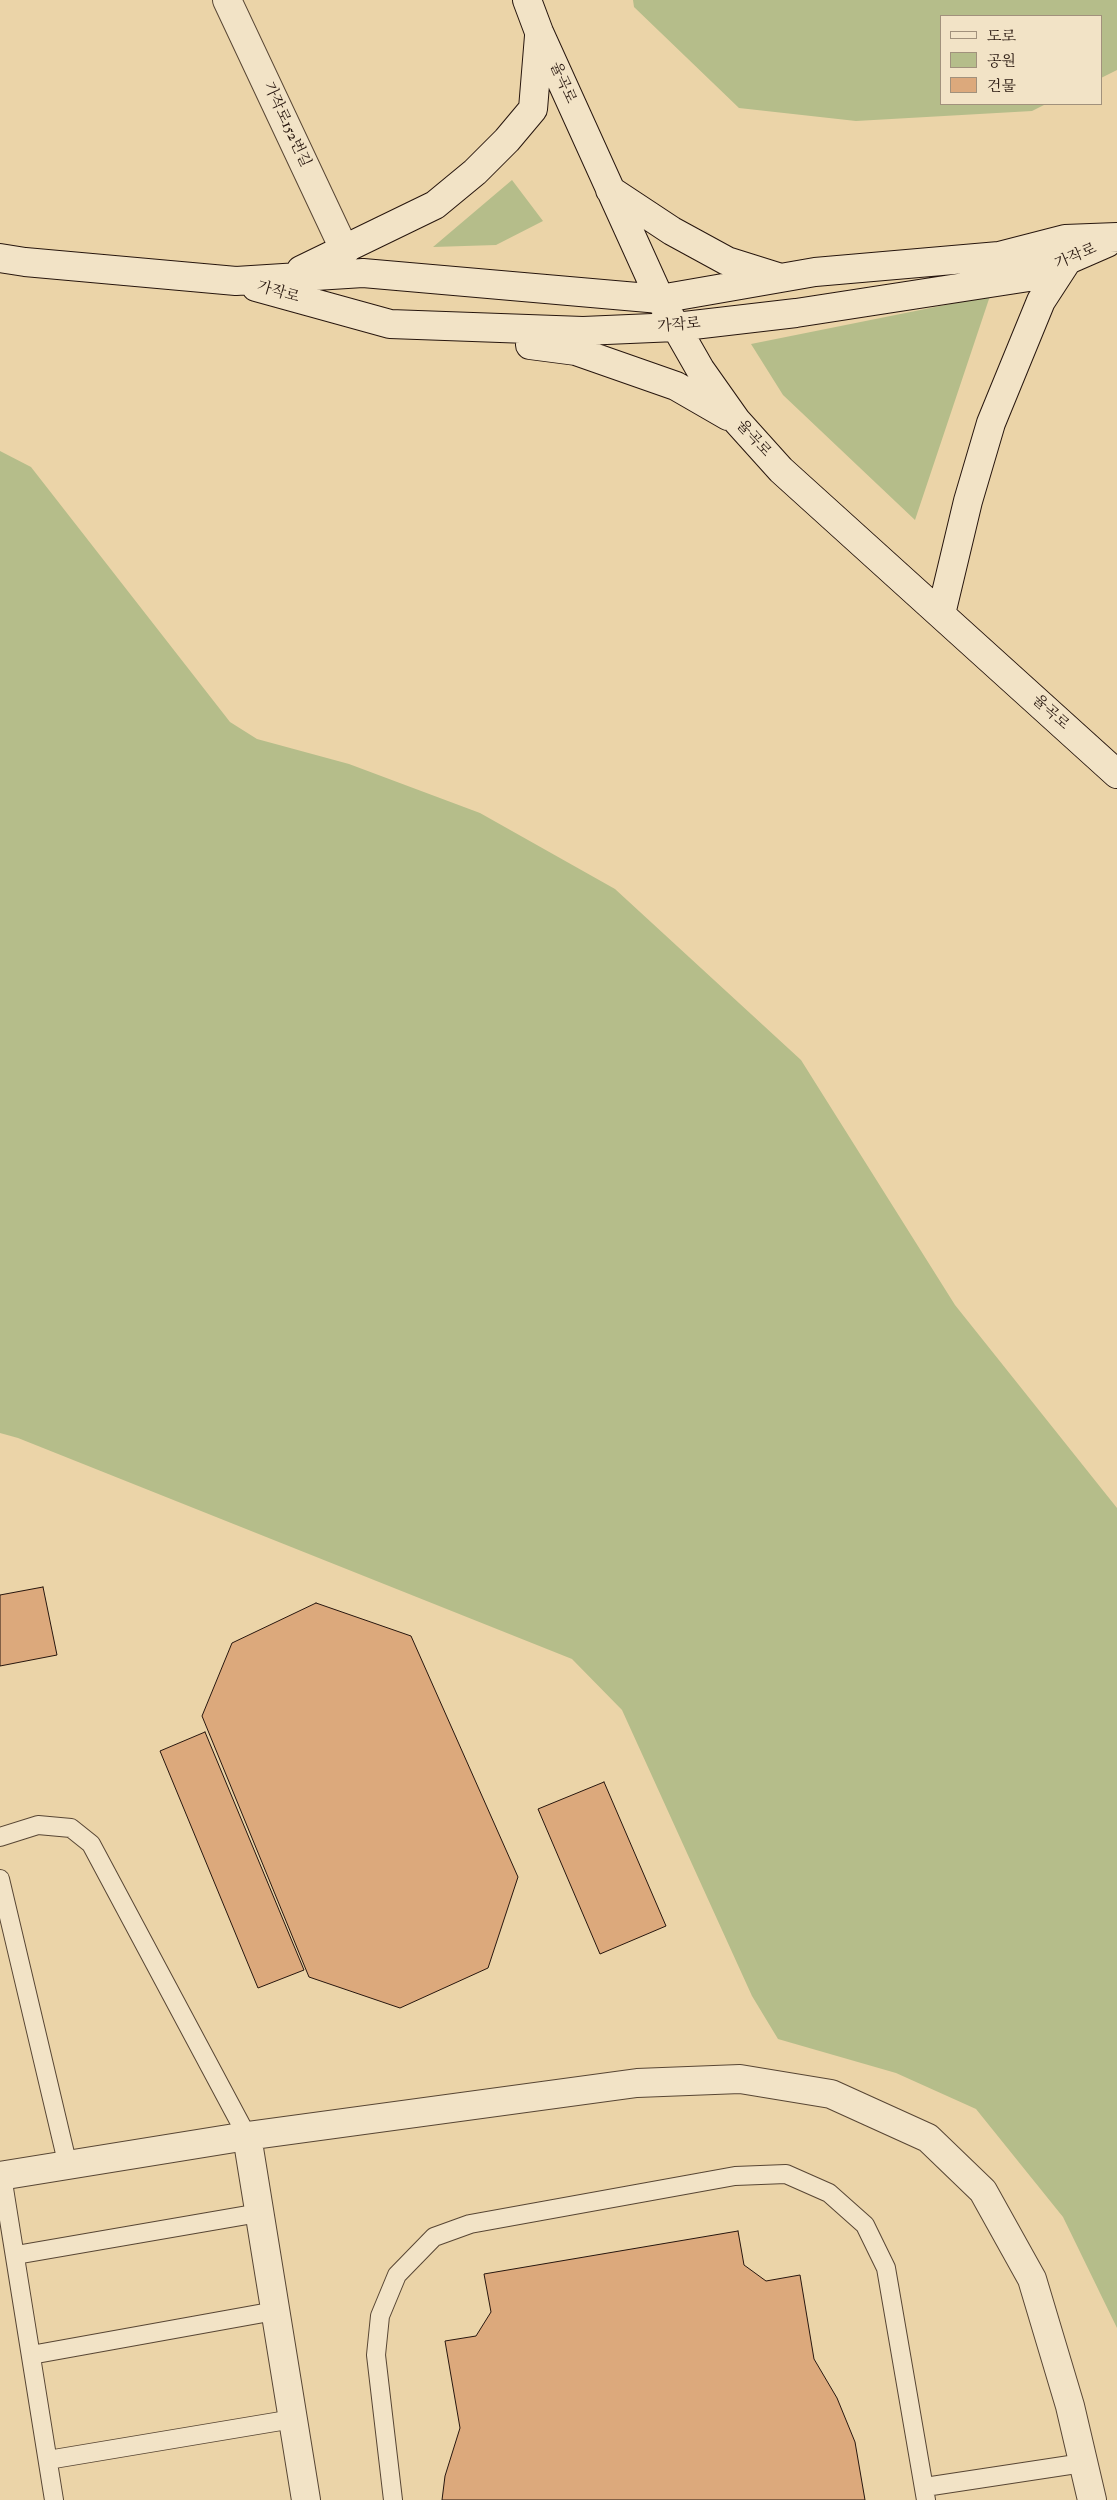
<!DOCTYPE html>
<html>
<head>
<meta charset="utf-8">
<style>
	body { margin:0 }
	#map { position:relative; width:1117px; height:2500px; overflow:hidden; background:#ebd4a8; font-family:"IM FELL Double Pica","Noto Serif KR",serif }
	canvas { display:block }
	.legend { position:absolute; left:940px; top:15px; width:162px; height:90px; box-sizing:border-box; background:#f2e3c6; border:1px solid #a1917c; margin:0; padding:6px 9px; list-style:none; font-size:15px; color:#27160e }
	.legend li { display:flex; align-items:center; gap:10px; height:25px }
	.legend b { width:25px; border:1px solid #a1917c }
</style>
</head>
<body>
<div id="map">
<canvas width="1117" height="2500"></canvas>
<ul class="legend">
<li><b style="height:6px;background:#f2e3c6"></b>도로</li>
<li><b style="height:14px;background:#b5bd8a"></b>공원</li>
<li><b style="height:14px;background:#dca97c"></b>건물</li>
</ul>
</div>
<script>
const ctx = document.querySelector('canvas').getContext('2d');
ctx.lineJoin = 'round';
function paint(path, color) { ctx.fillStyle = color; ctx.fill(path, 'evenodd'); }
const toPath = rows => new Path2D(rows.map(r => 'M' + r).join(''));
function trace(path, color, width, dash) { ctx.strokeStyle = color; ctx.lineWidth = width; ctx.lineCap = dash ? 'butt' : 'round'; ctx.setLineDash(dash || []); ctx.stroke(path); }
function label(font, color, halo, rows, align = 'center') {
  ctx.font = font + ' "IM FELL Double Pica","Noto Serif KR",serif'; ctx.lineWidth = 4; ctx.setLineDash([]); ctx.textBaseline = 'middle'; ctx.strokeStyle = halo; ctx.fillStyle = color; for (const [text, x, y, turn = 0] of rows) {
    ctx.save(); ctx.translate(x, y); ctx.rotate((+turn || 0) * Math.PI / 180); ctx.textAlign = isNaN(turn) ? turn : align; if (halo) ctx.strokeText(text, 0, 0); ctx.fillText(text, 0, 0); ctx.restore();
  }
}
const green = toPath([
	[633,0,1117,0,1117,70,1101,78,1101,16,941,16,941,104,1046,104,1032,111,856,121,739,108,634,7],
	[512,180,543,221,496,245,433,247],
	[990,296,915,520,783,395,751,344],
	[0,451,31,467,230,722,257,739,349,764,480,813,615,889,801,1060,955,1305,1117,1508,1117,2328,1063,2217,976,2109,896,2073,778,2039,752,1996,622,1710,572,1659,18,1438,0,1433]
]);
const building = toPath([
	[43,1587,57,1655,0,1666,0,1595,43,1587],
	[316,1603,411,1636,518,1877,488,1968,400,2008,309,1977,202,1716,232,1643,316,1603],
	[205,1732,304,1970,258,1988,160,1751,205,1732],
	[604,1782,666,1926,600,1954,538,1809,604,1782],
	[738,2231,744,2265,766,2281,800,2275,814,2359,837,2398,855,2442,865,2500,442,2500,445,2476,460,2428,445,2341,476,2336,491,2312,484,2274,738,2231]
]);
const lane = toPath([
	[0,1837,38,1825,71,1828,91,1844,247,2136],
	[0,1879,68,2166],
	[2,2176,54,2500],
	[16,2255,259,2213],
	[31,2355,275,2311],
	[48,2460,293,2419],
	[925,2487,1083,2463],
	[393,2500,376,2355,380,2316,397,2275,434,2237,470,2224,735,2176,786,2174,829,2193,865,2225,886,2268,926,2500]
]);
const street = toPath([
	[227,0,345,251],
	[247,2136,306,2500],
	[0,2176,247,2136,637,2083,740,2079,831,2094,928,2138,983,2191,1032,2279,1070,2406,1092,2500]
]);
const secondary = toPath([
	[527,0,539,32,660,299,700,369,736,420,781,470,1117,774],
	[610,190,672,231,727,261,778,277],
	[0,258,25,262,236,281,363,273,660,299,815,272,999,256,1065,239,1117,237],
	[301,270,435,205,475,172,507,140,533,109,539,36],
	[256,287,390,324,583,331,676,327,796,313,1029,277,1107,243],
	[530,345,576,351,676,386,728,416],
	[941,614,968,501,991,423,1041,301,1067,261]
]);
const streetNames = [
	["율곡로",562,83,66],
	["가작로152번길",286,125,65],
	["가작로",1076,257,-23],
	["가작로",278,293,16],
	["가작로",679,326,-5],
	["율곡로",753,439,48],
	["율곡로",1050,713,42]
];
paint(green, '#b5bd8a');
paint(building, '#dca97c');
trace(building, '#27160e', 1);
trace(lane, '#584634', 20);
trace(street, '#584634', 30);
trace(secondary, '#27160e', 30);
trace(lane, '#f2e3c6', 18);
trace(street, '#f2e3c6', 28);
trace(secondary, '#f2e3c6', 28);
label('15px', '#27160e', '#f2e3c6', streetNames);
</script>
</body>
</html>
